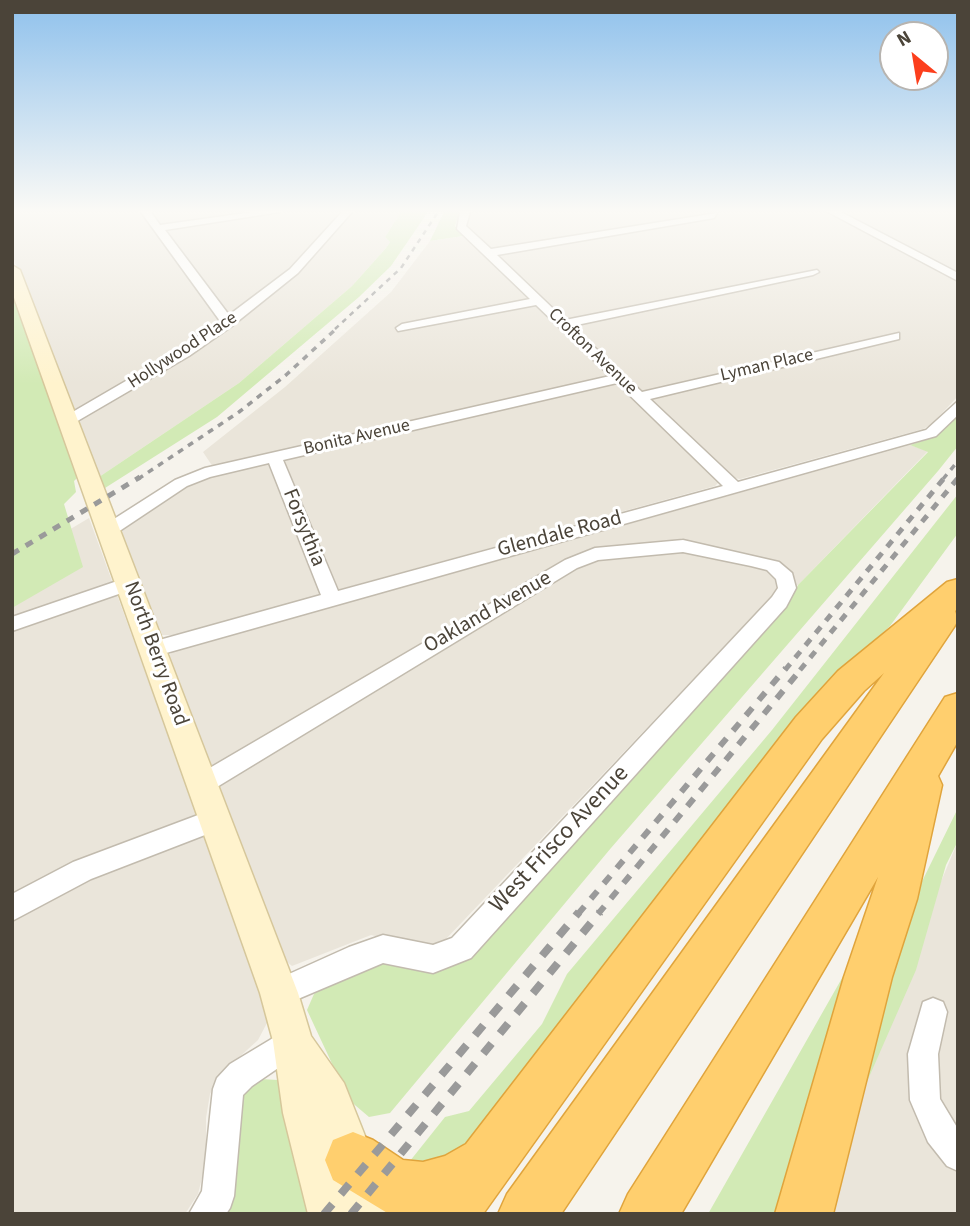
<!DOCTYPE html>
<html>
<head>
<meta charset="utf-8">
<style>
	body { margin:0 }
	#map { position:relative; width:970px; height:1226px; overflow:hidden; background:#f6f3ec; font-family:"Source Sans 3",sans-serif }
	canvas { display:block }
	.frame { position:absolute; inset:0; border:14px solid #4b4439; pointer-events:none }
	.north { position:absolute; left:879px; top:21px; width:70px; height:70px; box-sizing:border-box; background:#fff; border:2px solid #b7b4b0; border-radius:50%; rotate:330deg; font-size:19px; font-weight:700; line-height:28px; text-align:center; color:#4b4439 }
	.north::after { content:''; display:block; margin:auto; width:24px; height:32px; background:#fc3f1d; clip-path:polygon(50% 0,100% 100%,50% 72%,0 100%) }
</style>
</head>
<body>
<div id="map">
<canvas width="970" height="1226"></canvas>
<div class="frame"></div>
<div class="north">N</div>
</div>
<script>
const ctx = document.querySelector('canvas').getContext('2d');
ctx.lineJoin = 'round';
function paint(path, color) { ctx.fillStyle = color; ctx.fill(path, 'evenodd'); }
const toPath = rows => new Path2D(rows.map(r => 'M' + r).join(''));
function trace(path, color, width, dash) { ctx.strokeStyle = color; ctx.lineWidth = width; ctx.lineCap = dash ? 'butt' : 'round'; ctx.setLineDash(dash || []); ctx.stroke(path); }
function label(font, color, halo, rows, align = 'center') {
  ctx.font = font + ' "Source Sans 3",sans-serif'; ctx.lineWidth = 6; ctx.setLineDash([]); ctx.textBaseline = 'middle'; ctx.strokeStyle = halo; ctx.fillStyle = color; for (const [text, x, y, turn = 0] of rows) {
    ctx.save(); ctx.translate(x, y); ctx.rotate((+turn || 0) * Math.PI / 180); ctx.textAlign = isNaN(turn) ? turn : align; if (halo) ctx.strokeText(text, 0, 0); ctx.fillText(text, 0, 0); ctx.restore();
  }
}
const residential = toPath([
	[12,212,401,212,385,237,390,242,386,248,352,286,239,383,99,477,12,255],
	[469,212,958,212,958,396,932,424,923,429,740,479,734,478,465,227],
	[463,236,719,482,715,486,174,635,157,635,120,535,123,529,189,484,217,473,203,452,285,387,391,292,430,241],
	[910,445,928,451,798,585,778,590,445,940,425,947,371,935,292,966,281,957,167,659,172,652],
	[89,518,266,1003,267,1023,258,1040,223,1072,210,1094,206,1118,206,1162,198,1194,185,1214,12,1214,12,564],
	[958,841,958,1214,820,1214,851,1096]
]);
const green = toPath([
	[401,212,428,212,391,266,359,297,217,417,105,488,99,477,239,383,352,286,386,248,390,242,385,237],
	[444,212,460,212,455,226,463,236,430,241],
	[12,293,77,478,74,481,76,492,64,504,83,567,12,608],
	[958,413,958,446,938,471,611,848,390,1113,369,1117,349,1100,307,1010,314,994,340,976,374,961,434,971,788,603,798,585,928,452,910,445,934,437],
	[958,494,958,533,890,626,865,650,459,1156,406,1166,445,1117,469,1111,542,1024,567,974,772,730],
	[958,808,958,841,946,865,916,970,859,1100,909,908],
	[854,957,790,1214,708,1214],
	[260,1079,278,1080,286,1091,315,1203,306,1214,223,1214,241,1092]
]);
const street = toPath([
	[141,212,151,212,160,225,253,212,280,212,165,230,229,315,290,269,342,212,352,212,298,273,232,326,189,356,74,423,64,423,64,417,179,350,220,321,141,212],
	[460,212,470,212,466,226,491,249,717,213,714,218,497,255,565,320,817,270,819,272,813,275,572,326,642,392,899,333,899,339,650,399,738,482,926,430,958,401,958,415,936,436,152,657,145,654,142,649,145,644,321,595,269,463,210,477,187,486,115,534,103,534,100,530,103,526,175,480,205,468,610,376,536,305,398,331,396,328,402,324,530,299,457,229,460,212],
	[617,383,723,486,338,591,283,460,617,383],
	[828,212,841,212,958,273,958,281,828,212],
	[683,540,779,562,792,573,796,588,786,607,471,958,433,973,383,963,279,1007,269,1003,265,993,269,983,349,947,383,935,433,945,452,938,772,597,778,588,776,579,767,570,751,566,683,552,598,560,577,568,212,790,204,793,196,790,192,783,196,776,565,560,595,548,683,540],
	[129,577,136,578,138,583,136,588,12,631,12,617,129,577],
	[214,809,223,812,226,820,223,828,91,879,12,921,12,894,73,862,214,809],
	[933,998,943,1002,947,1012,938,1054,940,1099,958,1129,958,1171,947,1166,928,1142,910,1100,908,1054,923,1002,933,998],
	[293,1026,303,1031,308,1041,303,1051,252,1086,243,1095,234,1196,230,1208,226,1214,189,1214,202,1191,213,1089,217,1078,230,1064,293,1026]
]);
const secondary = toPath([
	[12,265,20,270,298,993,311,1036,344,1083,396,1214,308,1214,283,1113,273,1041,260,993,12,292,12,265]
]);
const highway = toPath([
	[958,579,958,608,955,611,958,620,954,627,561,1214,498,1214,507,1194,884,673,864,691,822,739,483,1214,389,1214,333,1180,325,1160,333,1140,353,1132,373,1140,403,1160,423,1162,445,1156,466,1144,796,717,838,671,947,582,958,579],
	[958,693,958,741,938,776,942,785,917,899,892,977,833,1214,775,1214,844,977,878,877,681,1214,619,1214,628,1194,945,697,958,693]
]);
const railFar4 = toPath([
	[335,329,401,268,438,212]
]);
const railFar3 = toPath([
	[138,479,239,412,286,375,337,328],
	[943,479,958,461]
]);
const railFar2 = toPath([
	[12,554,140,477],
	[785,670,945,477],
	[800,670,958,478]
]);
const railFar1 = toPath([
	[578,914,786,668],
	[598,914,802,668]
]);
const rail = toPath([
	[324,1214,579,912],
	[351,1214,600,912]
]);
const farStreetnames = [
	["Hollywood Place",183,351,-33],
	["Crofton Avenue",592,352,44],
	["Lyman Place",767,366,-13],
	["Bonita Avenue",357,438,-13]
];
const streetNames = [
	["Forsythia",303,528,68],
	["Glendale Road",560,535,-15],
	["Oakland Avenue",488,613,-30],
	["North Berry Road",155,654,70]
];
const nearStreetnames = [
	["West Frisco Avenue",560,840,-47]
];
paint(residential, '#eae5da');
paint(green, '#d2eab5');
trace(street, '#c2bbae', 3);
trace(secondary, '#d6c79b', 3);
trace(highway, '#e0a43c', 3);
paint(street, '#fff');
paint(secondary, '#fff3cd');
paint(highway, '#ffcf6e');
trace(railFar4, '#9a9a9a', 2.5, [5, 5]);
trace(railFar3, '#9a9a9a', 3.5, [6, 6]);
trace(railFar2, '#9a9a9a', 5, [8, 8]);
trace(railFar1, '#9a9a9a', 6, [10, 10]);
trace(rail, '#9a9a9a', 8, [13, 13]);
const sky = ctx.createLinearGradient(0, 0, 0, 384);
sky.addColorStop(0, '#8fc1ec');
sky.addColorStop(0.55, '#fbfaf6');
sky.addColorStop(1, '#fbfaf600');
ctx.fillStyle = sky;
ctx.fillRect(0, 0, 970, 384);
label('18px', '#4b4439', '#fff', farStreetnames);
label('21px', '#4b4439', '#fff', streetNames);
label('24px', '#4b4439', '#fff', nearStreetnames);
</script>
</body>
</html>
